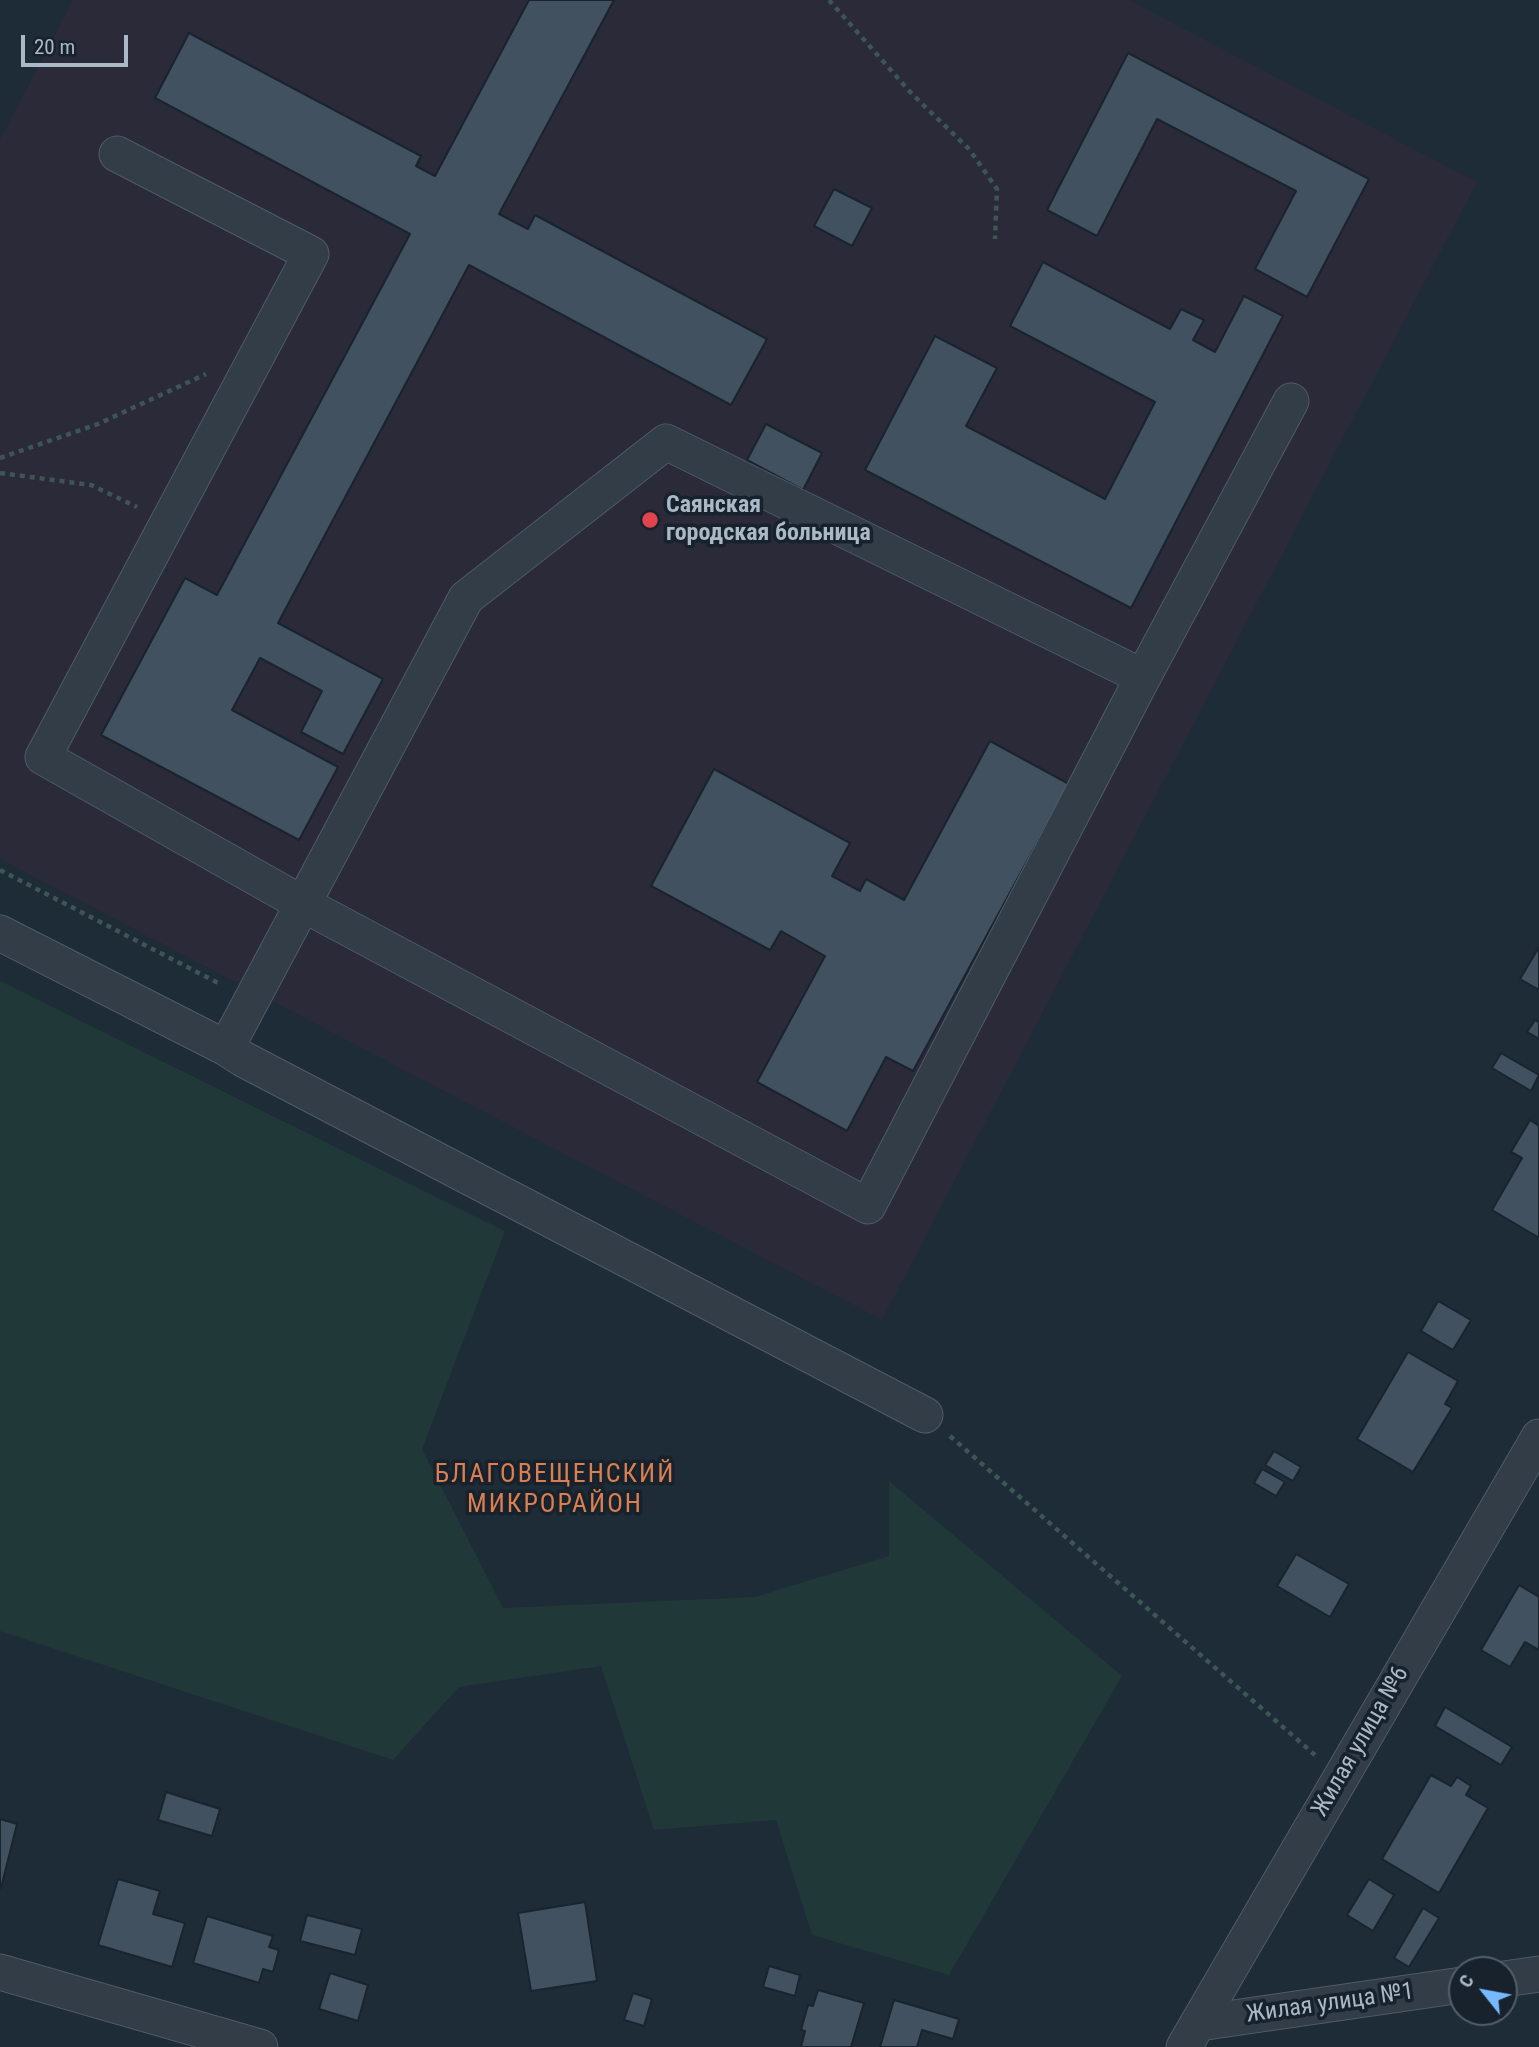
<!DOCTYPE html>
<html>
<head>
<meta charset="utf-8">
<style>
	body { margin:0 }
	#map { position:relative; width:1539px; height:2047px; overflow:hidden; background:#1e2c37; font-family:"Roboto Condensed",sans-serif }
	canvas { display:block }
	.north { position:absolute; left:1448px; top:1956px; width:70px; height:70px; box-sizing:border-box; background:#17222c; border:2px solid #525e69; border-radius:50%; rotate:301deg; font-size:19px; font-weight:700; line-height:28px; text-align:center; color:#abb8c5 }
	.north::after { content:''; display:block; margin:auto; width:24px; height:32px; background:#77b9ff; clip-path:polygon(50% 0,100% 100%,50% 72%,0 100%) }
	.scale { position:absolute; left:21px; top:35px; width:107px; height:32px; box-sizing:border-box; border:4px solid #abb8c5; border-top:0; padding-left:9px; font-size:21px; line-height:24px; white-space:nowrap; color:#abb8c5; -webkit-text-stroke:5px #17222c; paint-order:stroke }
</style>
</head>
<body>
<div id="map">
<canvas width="1539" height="2047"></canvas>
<div class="north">С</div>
<div class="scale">20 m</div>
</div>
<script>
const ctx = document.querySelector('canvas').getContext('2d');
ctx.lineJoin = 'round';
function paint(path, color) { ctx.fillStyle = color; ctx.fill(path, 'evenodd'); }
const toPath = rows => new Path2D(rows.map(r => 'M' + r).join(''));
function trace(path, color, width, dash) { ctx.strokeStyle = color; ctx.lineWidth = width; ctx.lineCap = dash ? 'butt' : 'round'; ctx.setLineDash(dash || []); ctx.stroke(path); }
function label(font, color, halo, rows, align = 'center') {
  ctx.font = font + ' "Roboto Condensed",sans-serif'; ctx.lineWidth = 7; ctx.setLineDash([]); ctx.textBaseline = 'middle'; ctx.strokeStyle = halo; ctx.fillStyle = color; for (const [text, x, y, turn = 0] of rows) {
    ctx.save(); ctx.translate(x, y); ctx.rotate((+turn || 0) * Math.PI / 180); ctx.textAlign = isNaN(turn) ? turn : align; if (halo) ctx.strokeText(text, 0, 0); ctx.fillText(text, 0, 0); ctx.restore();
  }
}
const medical = toPath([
	[73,0,1129,0,1477,182,882,1320,0,859,0,139]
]);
const green = toPath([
	[0,981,505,1231,422,1449,503,1608,755,1597,889,1556,889,1481,1122,1676,949,1975,812,1935,776,1820,654,1830,601,1666,459,1687,393,1760,0,1631]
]);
const building = toPath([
	[529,0,614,0,499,214,528,229,535,215,767,339,731,405,469,265,278,623,383,679,343,754,301,732,322,691,260,658,232,710,338,767,299,840,101,735,185,578,217,595,410,234,155,98,189,33,421,156,416,166,435,176,529,0],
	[1128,53,1369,179,1307,297,1255,269,1296,191,1157,119,1097,236,1047,210,1128,53],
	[834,189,872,208,852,246,814,226,834,189],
	[1043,262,1170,329,1181,309,1204,320,1193,340,1215,352,1244,296,1283,316,1131,608,865,470,935,336,997,368,966,426,1105,499,1155,402,1010,326,1043,262],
	[766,424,822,453,803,490,747,460,766,424],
	[990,741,1069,784,913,1071,886,1057,847,1131,757,1082,825,956,781,931,770,950,651,886,714,769,850,843,832,876,860,891,866,879,904,900,990,741],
	[1539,947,1539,990,1520,979,1539,947],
	[1535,1020,1539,1022,1539,1039,1527,1032,1535,1020],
	[1501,1053,1539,1075,1531,1091,1492,1068,1501,1053],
	[1530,1120,1539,1126,1539,1238,1492,1210,1522,1158,1511,1152,1530,1120],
	[1438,1301,1471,1320,1453,1350,1421,1331,1438,1301],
	[1408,1352,1458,1381,1445,1404,1452,1408,1413,1472,1357,1439,1408,1352],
	[1274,1451,1301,1467,1293,1481,1265,1465,1274,1451],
	[1262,1469,1285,1482,1276,1496,1254,1483,1262,1469],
	[1296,1554,1349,1584,1330,1617,1277,1586,1296,1554],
	[1519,1585,1539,1597,1539,1650,1525,1642,1510,1667,1481,1650,1519,1585],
	[1445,1707,1512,1747,1501,1765,1435,1726,1445,1707],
	[1431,1775,1451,1786,1457,1777,1471,1786,1466,1795,1488,1808,1439,1893,1382,1859,1431,1775],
	[166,1792,220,1809,212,1836,158,1820,166,1792],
	[0,1819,17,1824,1,1888,0,1888,0,1819],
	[118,1879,160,1891,153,1914,185,1923,172,1967,98,1945,118,1879],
	[1369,1879,1394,1895,1373,1931,1347,1915,1369,1879],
	[585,1902,597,1981,531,1991,518,1913,585,1902],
	[1423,1908,1439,1918,1409,1967,1394,1958,1423,1908],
	[307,1915,362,1929,355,1955,300,1941,307,1915],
	[207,1916,273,1936,269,1947,279,1950,273,1972,263,1969,259,1983,193,1963,207,1916],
	[769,1966,800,1975,795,1996,763,1987,769,1966],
	[330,1973,368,1985,358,2021,319,2009,330,1973],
	[818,1990,864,2003,851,2047,801,2047,805,2031,801,2030,808,2005,813,2006,818,1990],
	[633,1993,652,1999,644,2026,624,2020,633,1993],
	[894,2000,959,2019,953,2039,922,2030,917,2047,880,2047,894,2000]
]);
const path = toPath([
	[829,0,912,94,969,149,997,189,995,239],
	[0,458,98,424,206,374],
	[0,473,91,485,137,507],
	[0,870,220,984],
	[950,1436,1315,1755]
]);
const minor = toPath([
	[117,154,311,254,43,757,303,904,868,1206,1143,677],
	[0,933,226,1048,243,1059,925,1415],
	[226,1048,466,598,666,442,1143,677,1291,401],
	[0,1972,260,2047],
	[1504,1979,1539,1974],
	[1199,2023,1462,1985],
	[1184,2047,1539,1437]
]);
const markers = [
	[650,520,9,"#e0444e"]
];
const poiNames = [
	["Саянская",666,506],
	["городская больница",666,534]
];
const streetNames = [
	["Жилая улица №6",1361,1742,-60],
	["Жилая улица №1",1330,2004,-8]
];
const neighbourhoodNames = [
	["БЛАГОВЕЩЕНСКИЙ",555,1475],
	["МИКРОРАЙОН",555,1505]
];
paint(medical, '#2a2a39');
paint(green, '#203838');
paint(building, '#415160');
trace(building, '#19242e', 2);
trace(minor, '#4f5b66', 37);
trace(path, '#3d5555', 4.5, [5, 5]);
trace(minor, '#323d48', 35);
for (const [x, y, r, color] of markers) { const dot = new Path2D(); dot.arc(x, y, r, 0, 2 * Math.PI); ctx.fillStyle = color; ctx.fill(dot); trace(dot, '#17222c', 2.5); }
label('bold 24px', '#abb8c5', '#17222c', poiNames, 'left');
label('24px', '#abb8c5', '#17222c', streetNames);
ctx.letterSpacing = '2px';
label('26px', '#da7f52', '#17222c', neighbourhoodNames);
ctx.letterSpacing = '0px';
</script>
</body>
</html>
